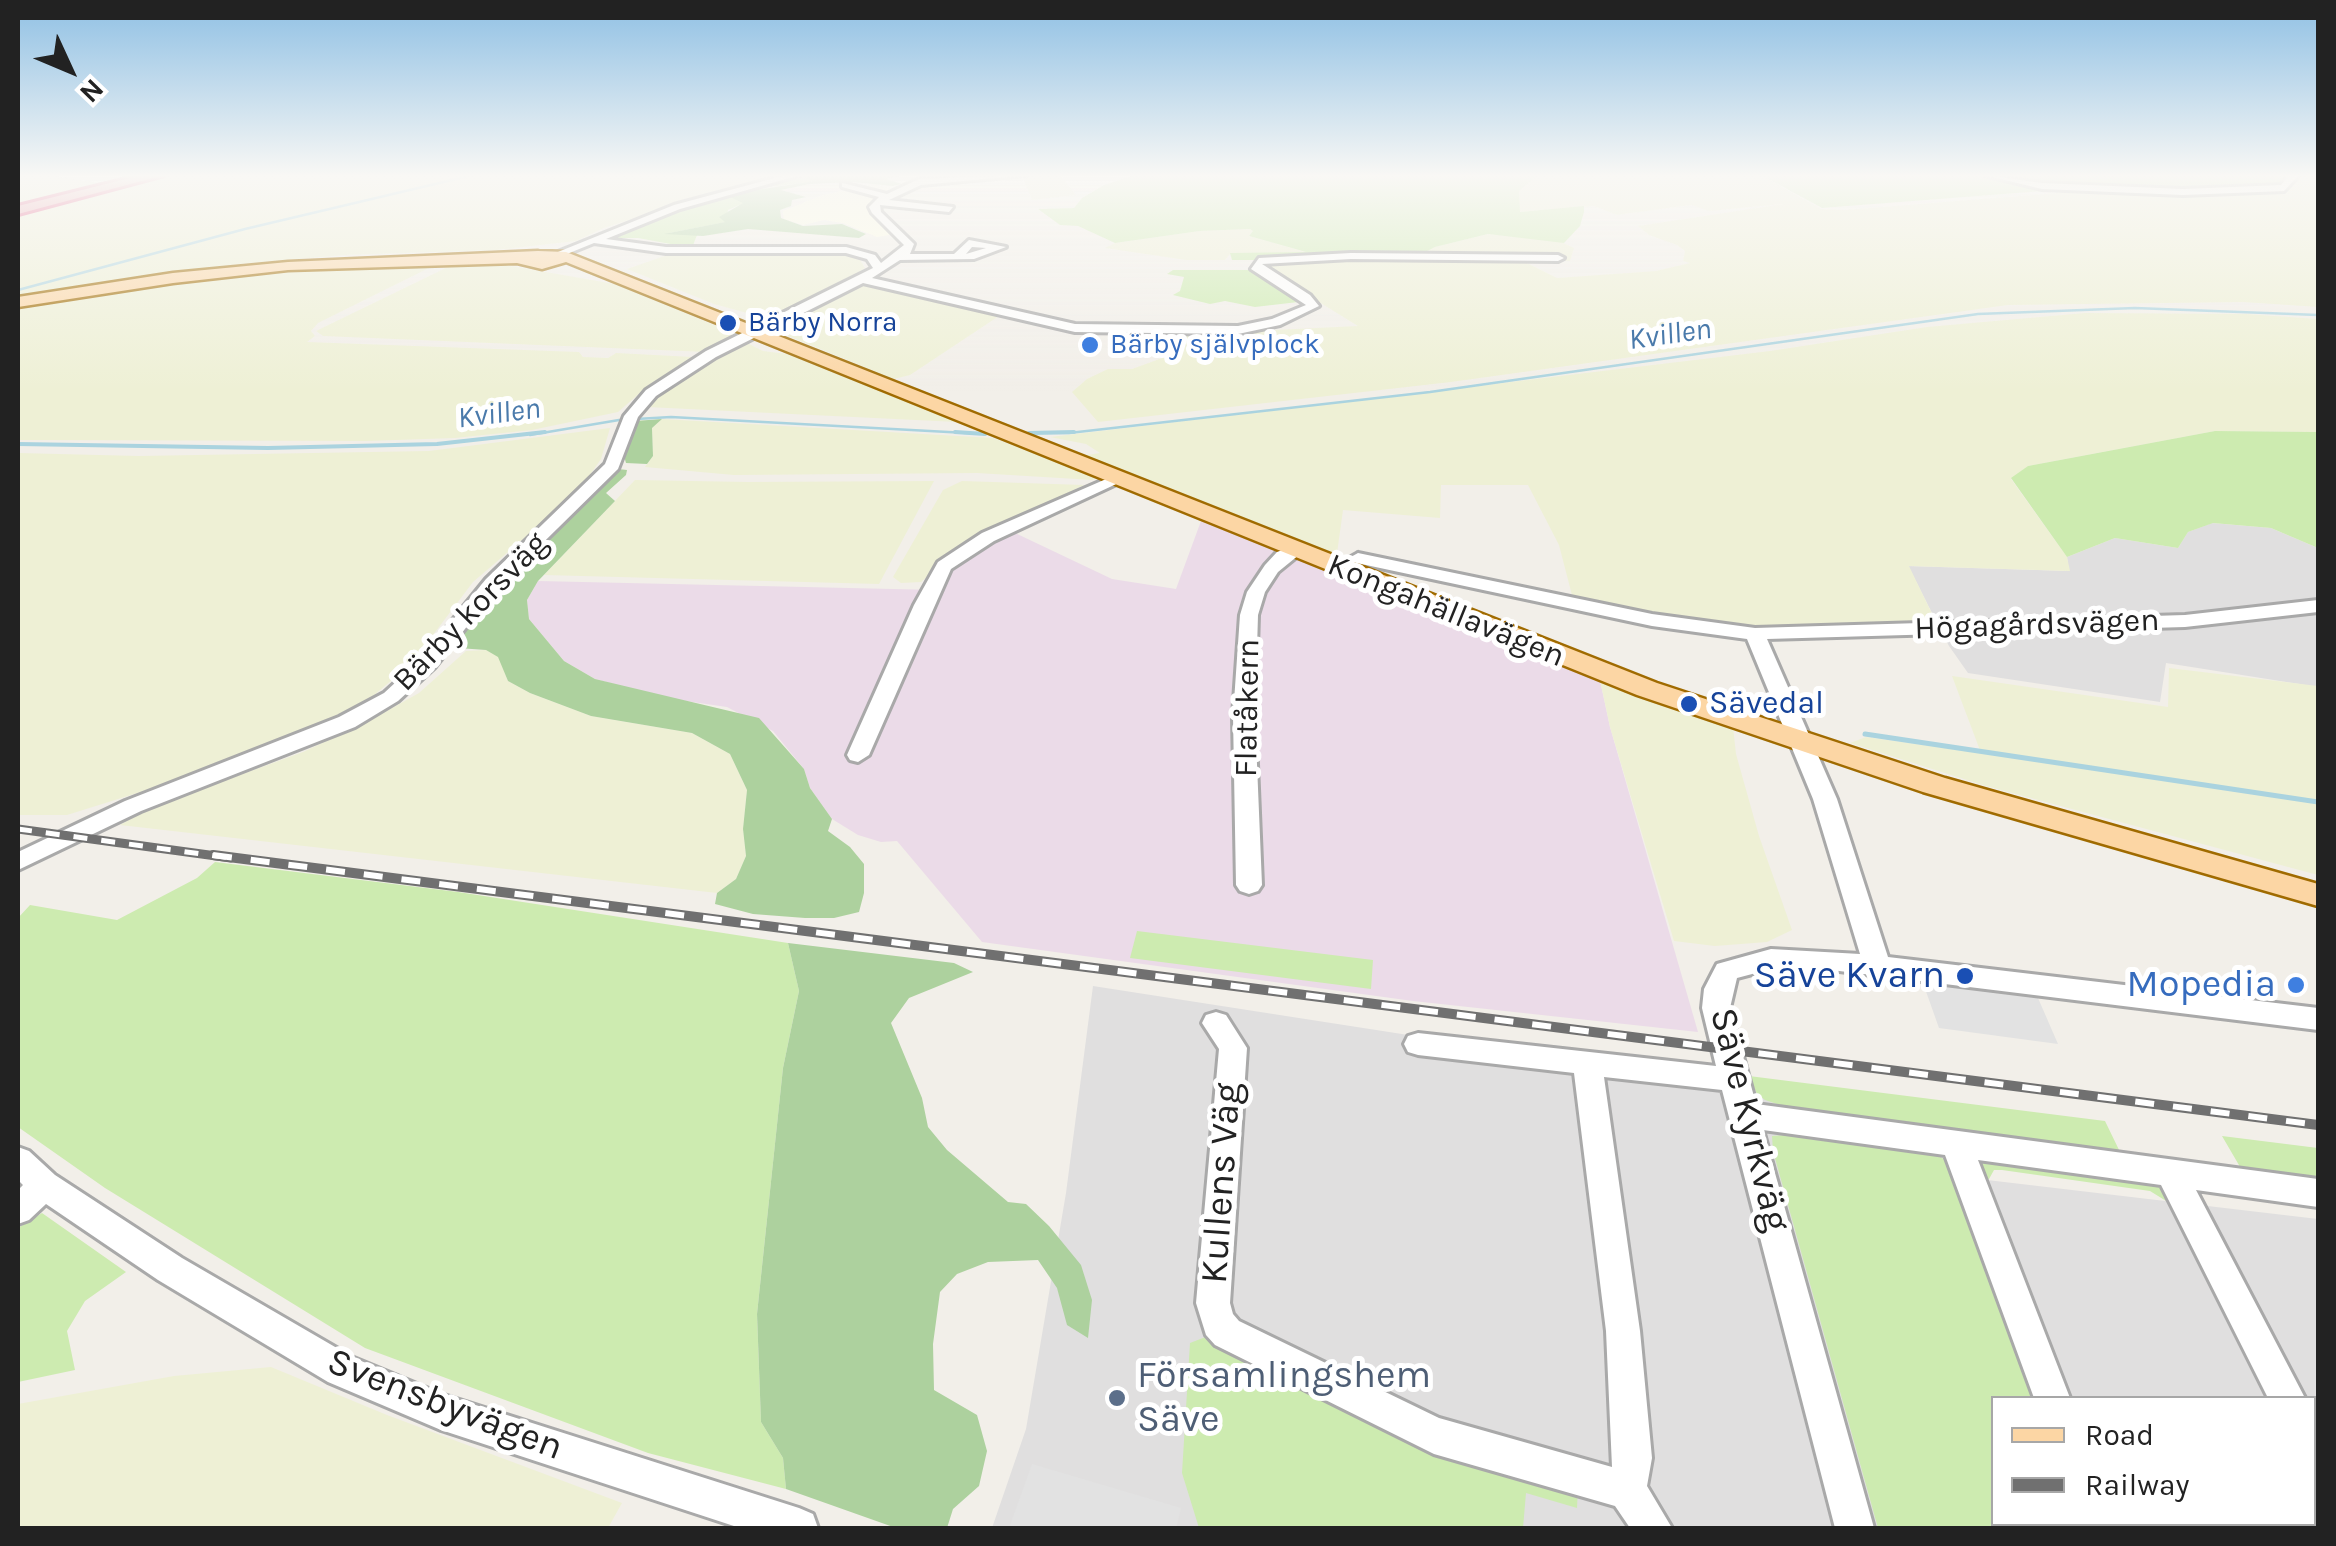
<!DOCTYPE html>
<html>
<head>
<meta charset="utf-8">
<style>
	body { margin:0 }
	#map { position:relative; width:2336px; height:1546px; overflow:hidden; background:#f2efe9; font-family:Karla,sans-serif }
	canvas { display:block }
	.frame { position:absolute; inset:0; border:20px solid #222; pointer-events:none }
	.legend { position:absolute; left:1991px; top:1396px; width:325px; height:130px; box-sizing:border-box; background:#fff; border:2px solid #a7a7a7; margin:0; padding:12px 18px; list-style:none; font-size:30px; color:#222 }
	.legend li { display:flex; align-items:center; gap:20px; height:50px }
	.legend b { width:50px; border:2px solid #a7a7a7 }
	.north { position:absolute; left:20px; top:20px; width:100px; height:100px; -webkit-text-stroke:8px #fff; paint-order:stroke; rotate:134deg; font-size:28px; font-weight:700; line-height:40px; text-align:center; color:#222 }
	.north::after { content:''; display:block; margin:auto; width:35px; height:45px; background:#222; clip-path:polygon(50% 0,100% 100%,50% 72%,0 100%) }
</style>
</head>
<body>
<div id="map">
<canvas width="2336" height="1546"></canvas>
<div class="frame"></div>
<ul class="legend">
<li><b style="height:12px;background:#fcd6a4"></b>Road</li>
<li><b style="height:12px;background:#707070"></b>Railway</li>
</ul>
<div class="north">N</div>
</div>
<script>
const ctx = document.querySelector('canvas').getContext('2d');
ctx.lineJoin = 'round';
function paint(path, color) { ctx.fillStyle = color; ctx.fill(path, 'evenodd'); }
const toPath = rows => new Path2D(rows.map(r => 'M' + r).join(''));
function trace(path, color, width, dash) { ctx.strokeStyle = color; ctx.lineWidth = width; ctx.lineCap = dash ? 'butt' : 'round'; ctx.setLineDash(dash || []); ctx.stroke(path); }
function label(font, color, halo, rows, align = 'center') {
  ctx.font = font + ' Karla,sans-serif'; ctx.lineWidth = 10; ctx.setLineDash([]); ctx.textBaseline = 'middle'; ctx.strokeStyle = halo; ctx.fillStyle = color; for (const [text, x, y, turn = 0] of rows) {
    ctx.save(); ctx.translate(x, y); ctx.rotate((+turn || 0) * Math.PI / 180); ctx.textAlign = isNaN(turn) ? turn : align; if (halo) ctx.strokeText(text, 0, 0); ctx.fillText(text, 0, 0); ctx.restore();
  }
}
const residential = toPath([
	[2212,523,2271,528,2318,548,2318,687,2166,663,2160,702,1968,673,1949,646,1908,566,2069,571,2067,557,2115,538,2178,548,2188,532],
	[1093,986,1981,1124,1987,1180,2318,1219,2318,1528,992,1528,1026,1429,1066,1193],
	[1994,1398,2314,1398,2314,1524,1994,1524]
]);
const industrial = toPath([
	[1201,521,1600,680,1610,727,1698,1032,1413,1001,982,942,897,841,881,842,858,835,832,819,810,788,804,769,773,731,727,707,665,698,595,679,564,661,529,619,527,600,538,581,938,590,952,570,970,554,1013,532,1112,579,1176,589]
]);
const education = toPath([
	[873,184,890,188,870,203,869,212,895,234,877,237,843,223,824,220,803,225,784,219,783,211,820,196]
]);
const farmland = toPath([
	[18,175,48,175,104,184,18,207],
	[168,175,773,175,604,228,576,241,497,250,345,255,239,264,18,296,18,213],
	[1060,175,1076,195,1032,200,1022,176],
	[1538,175,1761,175,1821,209,1844,210,2094,190,2289,189,2298,176,2318,175,2318,307,2243,302,2008,305,1451,382,1098,422,1072,392,1087,379,1108,369,1132,369,1165,357,1172,351,1166,340,1169,335,1358,326,1262,267,1267,263,1416,258,1435,247,1488,234,1557,240,1574,248,1570,261,1521,260,1557,278,1656,271,1690,263,1683,261,1685,251,1677,245,1649,235,1638,226,1783,204,1709,211,1691,205,1617,215,1594,206,1519,212,1519,191],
	[1250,229,1254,231,1249,236,1309,253,1231,253,1225,260,1186,260,1105,248,1115,243,1200,231],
	[820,252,859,258,865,268,839,285,769,319,714,304,627,269,673,253],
	[488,262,615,284,736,334,706,352,323,336,316,331,456,263],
	[437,264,318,323,311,331,315,336,307,342,579,352,583,357,608,358,616,353,693,357,649,385,618,412,532,430,455,438,366,441,18,440,18,304,130,287,294,268],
	[861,284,940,301,999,316,910,375,894,379,776,331,778,323],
	[2085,313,2246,314,2318,319,2318,432,2215,431,2028,466,2011,479,2067,557,2070,571,1909,566,1936,622,1758,630,1661,618,1573,599,1559,545,1528,485,1441,485,1440,518,1343,510,1337,553,1315,550,1081,456,1100,453,1086,444,1050,437,1770,351,1927,327],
	[743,341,763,351,787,354,957,422,647,407,685,374],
	[662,419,993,438,1099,477,1093,480,977,473,734,475,645,467,653,456,652,428],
	[610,428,601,459,578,492,473,582,411,664,373,696,334,718,163,785,67,815,18,815,18,453,139,456,429,451],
	[635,480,748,482,934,481,879,584,544,575],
	[962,481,1084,485,962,545,921,582,901,583,893,577,943,490],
	[486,650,499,657,508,681,530,693,591,716,692,733,730,754,747,790,743,829,746,856,736,879,717,893,120,825,152,807,303,752,367,722,419,693,466,651],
	[2169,668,2318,686,2318,875,1986,786,1850,743,1866,737,1981,753,1952,676,2168,707],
	[1600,680,1733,727,1736,754,1759,836,1792,930,1767,942,1715,946,1674,941,1610,727],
	[271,1367,387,1415,622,1503,608,1528,18,1528,18,1404,174,1376]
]);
const grass = toPath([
	[800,175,810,175,806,177,818,181,753,189,735,198,744,203,728,210,726,222,670,233,697,235,692,248,638,238,606,238,629,232,645,220],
	[1135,175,1538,175,1519,191,1520,212,1584,206,1584,212,1580,226,1564,243,1488,234,1435,247,1420,255,1258,260,1232,260,1230,253,1306,252,1249,236,1253,231,1250,229,1200,231,1115,243,1078,226,1060,225,1038,209,1074,208,1082,198,1104,185],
	[1761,175,1986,175,2056,190,1822,208],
	[1993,175,2289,175,2282,179,2282,187,2135,190,2054,186],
	[1173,270,1254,270,1307,301,1255,307,1225,301,1210,304,1173,295,1180,291,1184,277,1167,274],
	[2215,431,2318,432,2318,548,2271,528,2213,523,2188,532,2178,548,2115,538,2067,557,2011,478,2028,466],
	[215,862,458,892,788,943,799,991,783,1068,757,1314,761,1422,783,1458,786,1489,648,1453,365,1348,105,1188,18,1127,18,918,30,905,117,920,197,878],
	[1137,931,1373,960,1371,989,1130,958],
	[1749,1076,2105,1121,2121,1154,1804,1113,1765,1100,1757,1094],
	[1784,1135,1933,1152,1945,1160,2032,1398,1994,1398,1994,1524,2077,1524,2079,1528,1878,1528,1773,1151,1772,1136],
	[2222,1136,2318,1148,2318,1182,2243,1172],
	[1983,1159,2156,1182,2176,1196,2171,1204,2150,1191,2002,1170,1994,1170,1989,1179,1982,1178,1976,1169],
	[42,1213,126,1272,85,1301,67,1331,75,1370,18,1382,18,1228],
	[1208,1336,1440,1457,1474,1460,1578,1487,1577,1508,1526,1493,1523,1528,1199,1528,1182,1473,1190,1343]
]);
const forest = toPath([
	[810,175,905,175,886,179,902,184,892,186,853,182,809,184,781,190,806,197,792,200,791,206,780,210,781,218,803,226,842,224,866,234,859,238,748,229,703,236,664,234,725,222,719,217,743,203,728,196,730,194,814,181,804,178],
	[662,419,652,428,653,456,647,464,626,463,624,456,635,421],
	[618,469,627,470,626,475,606,493,615,501,538,581,527,600,529,619,564,661,595,679,759,718,804,769,810,788,832,819,828,831,850,847,864,864,864,893,859,912,834,918,805,918,753,914,715,904,717,893,736,879,746,856,743,829,747,790,730,754,692,733,591,716,530,693,508,681,498,657,486,650,458,648,456,639,487,596],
	[788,943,954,963,973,972,909,998,891,1023,922,1098,928,1127,947,1150,1008,1202,1026,1204,1049,1226,1081,1265,1092,1300,1088,1338,1067,1325,1057,1288,1038,1260,988,1262,957,1274,940,1292,933,1344,934,1390,977,1415,987,1451,979,1486,953,1509,947,1528,896,1528,786,1489,783,1458,761,1422,757,1314,783,1068,799,991]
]);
const parking = toPath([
	[1923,983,2038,998,2058,1044,1939,1028],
	[1032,1464,1181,1508,1176,1528,1009,1528]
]);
const streamFar2 = toPath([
	[18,290,245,229,473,175],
	[1029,433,1069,433,1430,392,1978,314,2135,308,2318,315],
	[530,435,619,420,671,417,985,434]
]);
const streamFar1 = toPath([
	[955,432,985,434],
	[1029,433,1074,432],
	[18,444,268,448,437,444,545,432]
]);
const stream = toPath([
	[1865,734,2318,802]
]);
const minor = toPath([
	[786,175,800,175,680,209,606,239,666,247,846,247,875,255,881,263,904,245,872,213,869,207,879,197,842,187,842,183,887,194,919,179,1027,175,921,185,889,200,953,207,949,212,880,205,881,212,914,244,910,254,954,254,969,240,1006,247,974,259,900,260,872,278,1075,324,1238,326,1272,319,1306,305,1251,269,1259,258,1351,253,1558,255,1564,258,1558,261,1351,259,1262,264,1310,295,1319,306,1280,325,1238,334,1075,332,863,283,716,357,656,396,638,417,618,469,498,587,435,667,398,701,355,727,141,811,18,870,18,852,125,801,339,717,384,693,421,659,486,579,605,464,624,416,646,390,706,351,873,268,867,259,846,253,666,253,594,243,562,256,553,254,674,205,786,175],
	[972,247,986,248,966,254,972,247],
	[1984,175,2042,183,2183,189,2281,185,2289,175,2299,175,2284,191,2183,195,2042,189,1984,175],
	[1113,476,1127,479,994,541,951,569,869,755,858,762,850,760,847,755,914,605,938,562,982,533,1113,476],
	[1296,545,1305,550,1278,572,1265,592,1258,615,1255,716,1262,885,1258,891,1249,894,1240,891,1236,885,1233,716,1240,615,1247,592,1265,565,1277,552,1296,545],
	[1358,553,1652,614,1755,628,2185,615,2318,600,2318,612,2185,627,1767,639,1837,799,1888,957,2318,1008,2318,1030,1823,969,1771,969,1737,978,1730,1008,1756,1104,2318,1179,2318,1207,2196,1190,2305,1398,2268,1398,2161,1185,1978,1160,2070,1398,2034,1398,1945,1155,1763,1130,1874,1528,1835,1528,1722,1090,1604,1077,1640,1331,1652,1458,1647,1486,1672,1528,1630,1528,1615,1506,1434,1454,1215,1345,1206,1335,1196,1303,1219,1049,1202,1023,1206,1015,1216,1012,1226,1015,1247,1048,1230,1303,1233,1314,1239,1321,1439,1418,1612,1467,1606,1331,1574,1073,1418,1055,1408,1052,1404,1044,1408,1036,1418,1033,1716,1066,1702,1008,1704,989,1717,964,1771,949,1860,954,1813,799,1747,639,1652,626,1352,562,1349,558,1358,553],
	[18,1147,29,1151,55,1175,182,1258,354,1358,441,1394,799,1508,813,1514,818,1528,740,1528,441,1430,328,1382,158,1280,46,1204,29,1220,18,1224,18,1190,23,1185,18,1180,18,1147],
	[2314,1430,2318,1432,2318,1477,2314,1475,2314,1430],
	[2079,1524,2119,1524,2121,1528,2081,1528,2079,1524]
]);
const major = toPath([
	[538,251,566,252,1657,683,1945,778,2318,884,2318,906,1923,792,1637,695,566,262,542,269,517,263,288,270,173,283,18,307,18,297,173,273,288,262,538,251]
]);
const highway = toPath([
	[142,175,164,175,18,214,18,206,142,175]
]);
const railFar1 = toPath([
	[18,829,231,858]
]);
const rail = toPath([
	[213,855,2318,1125]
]);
const markers = [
	[728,323,10,"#1a4fb4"],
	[1090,345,10,"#3f7fe0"],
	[1689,704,10,"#1a4fb4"],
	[1965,976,10,"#1a4fb4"],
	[2296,985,10,"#3f7fe0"],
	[1117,1398,10,"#5c6f8a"]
];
const farTransitnames = [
	["Bärby Norra",748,323]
];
const farShopnames = [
	["Bärby självplock",1110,345]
];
const farWaternames = [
	["Kvillen",1670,335,-8],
	["Kvillen",499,414,-7]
];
const streetNames = [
	["Kongahällavägen",1446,611,22],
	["Bärby korsväg",471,612,-46],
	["Högagårdsvägen",2037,625,-2],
	["Flatåkern",1248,708,-89]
];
const transitNames = [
	["Sävedal",1709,704]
];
const nearTransitnames = [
	["Säve Kvarn",1945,976]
];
const nearShopnames = [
	["Mopedia",2276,985]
];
const nearStreetnames = [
	["Säve Kyrkväg",1749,1120,76],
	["Kullens Väg",1222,1183,-86],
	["Svensbyvägen",445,1405,21]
];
const nearServicenames = [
	["Församlingshem",1137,1376],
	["Säve",1137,1420]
];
paint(residential, '#e0dfdf');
paint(industrial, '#ebdbe8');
paint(education, '#ffffe5');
paint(farmland, '#eef0d5');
paint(grass, '#cdebb0');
paint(forest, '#add19e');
paint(parking, '#e2e2e2');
trace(streamFar2, '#aad3df', 2.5);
trace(streamFar1, '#aad3df', 4);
trace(stream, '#aad3df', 5);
trace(minor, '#a9a9a9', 6);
trace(major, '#a06b00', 5);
trace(highway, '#dc2a67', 6);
paint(minor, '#fff');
paint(major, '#fcd6a4');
paint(highway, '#e892a2');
trace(railFar1, '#707070', 9);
trace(rail, '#707070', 10);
trace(railFar1, '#fff', 5, [14]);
trace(rail, '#fff', 6, [19]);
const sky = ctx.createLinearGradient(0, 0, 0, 391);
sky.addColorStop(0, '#8fc0e4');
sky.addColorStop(0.45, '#f9f8f5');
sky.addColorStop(1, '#f9f8f500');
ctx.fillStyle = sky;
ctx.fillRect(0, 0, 2336, 391);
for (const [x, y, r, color] of markers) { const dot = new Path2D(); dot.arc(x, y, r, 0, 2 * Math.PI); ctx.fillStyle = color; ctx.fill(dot); trace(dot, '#fff', 4); }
label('28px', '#164399', '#fff', farTransitnames, 'left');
label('28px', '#366cbe', '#fff', farShopnames, 'left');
label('italic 30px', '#4a7aab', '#fff', farWaternames);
label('32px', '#222', '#fff', streetNames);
label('32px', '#164399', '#fff', transitNames, 'left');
label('38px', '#164399', '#fff', nearTransitnames, 'right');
label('38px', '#366cbe', '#fff', nearShopnames, 'right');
label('38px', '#222', '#fff', nearStreetnames);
label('38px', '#4e5e75', '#fff', nearServicenames, 'left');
</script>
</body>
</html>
